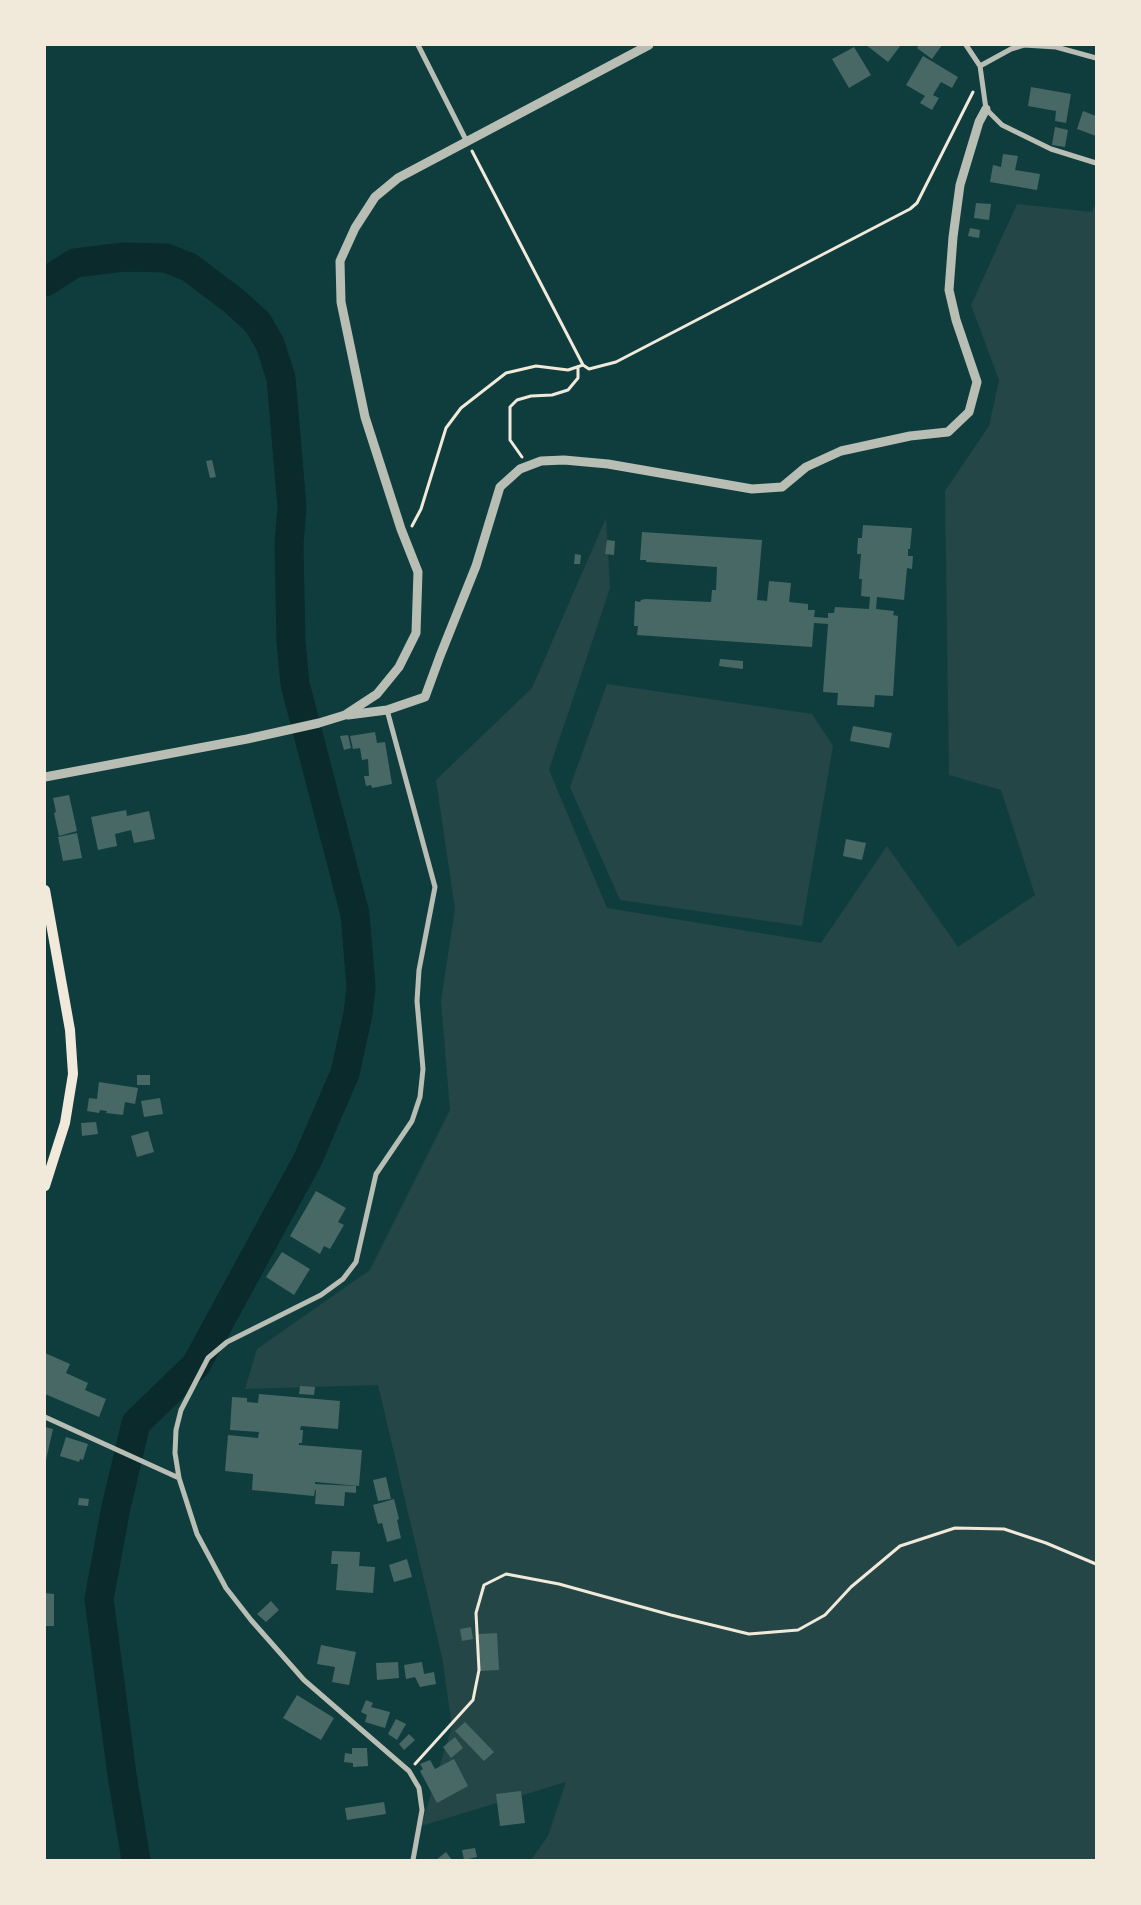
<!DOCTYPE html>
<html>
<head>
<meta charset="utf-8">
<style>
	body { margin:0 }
	#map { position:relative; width:1141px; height:1905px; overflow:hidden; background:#0f3d3e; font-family:"Work Sans",sans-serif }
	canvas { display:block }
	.frame { position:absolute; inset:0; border:46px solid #f1e9da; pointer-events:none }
</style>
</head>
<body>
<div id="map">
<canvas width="1141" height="1905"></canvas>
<div class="frame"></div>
</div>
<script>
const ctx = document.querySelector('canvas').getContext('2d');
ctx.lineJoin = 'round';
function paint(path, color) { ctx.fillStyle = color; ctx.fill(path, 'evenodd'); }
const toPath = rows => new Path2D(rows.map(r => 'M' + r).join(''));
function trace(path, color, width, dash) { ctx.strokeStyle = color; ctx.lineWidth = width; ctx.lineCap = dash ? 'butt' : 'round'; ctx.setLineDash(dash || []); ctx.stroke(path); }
const green = toPath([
	[1096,203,1096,1860,531,1860,548,1836,566,1782,421,1826,452,1726,442,1657,378,1385,245,1389,257,1349,370,1270,450,1110,441,1001,455,909,436,780,532,688,606,518,610,588,549,770,607,908,821,943,887,846,958,947,1035,895,1001,790,949,775,945,491,989,426,999,380,971,305,1017,204,1092,212],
	[607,684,812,714,833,746,802,926,620,900,570,787]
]);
const river = toPath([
	[45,282,75,263,124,257,166,258,189,267,234,301,258,323,270,344,281,378,292,507,289,544,291,642,295,684,355,914,361,987,358,1014,345,1073,308,1159,196,1365,136,1423,116,1507,99,1599,122,1775,136,1860]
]);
const building = toPath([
	[866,45,901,45,888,62],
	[919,45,942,45,932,59,917,48],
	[854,47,871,75,849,88,832,59],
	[923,56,958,77,952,88,941,82,933,95,939,98,932,110,920,103,925,96,906,85],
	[1031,87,1071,94,1066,123,1055,121,1056,111,1028,106],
	[1083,111,1096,116,1096,136,1077,129],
	[1055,127,1068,130,1065,147,1052,145],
	[1003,154,1018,156,1015,170,1040,174,1037,190,990,182,993,165,1001,167],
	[976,203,991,204,989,220,974,218],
	[970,228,980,230,979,238,968,236],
	[212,460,216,477,210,478,206,461],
	[863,525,912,528,910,549,908,549,908,556,913,556,912,569,907,568,904,600,877,597,876,609,894,611,893,615,898,616,893,696,875,695,874,707,837,705,838,693,823,692,828,624,814,623,812,647,637,635,638,626,634,626,635,601,640,602,641,600,645,599,711,602,712,590,716,590,717,567,646,562,646,560,640,560,642,532,762,540,757,600,767,601,769,581,791,583,789,602,808,604,808,610,815,610,814,617,828,618,828,613,834,613,835,607,869,609,870,597,861,596,862,579,859,579,861,554,857,554,858,538,862,538],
	[607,540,615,541,614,555,605,554],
	[575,554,581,555,580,564,574,564],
	[720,659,743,661,743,669,719,666],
	[853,726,892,733,889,748,850,741],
	[375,732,377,743,385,742,392,784,372,788,371,785,366,786,364,776,369,776,368,759,362,760,360,748,353,749,350,736],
	[348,735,351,748,344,750,340,736],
	[69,795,77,831,59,836,54,813,56,812,53,798],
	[126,810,127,816,149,811,155,839,134,843,131,830,115,834,117,846,98,850,91,817],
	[77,833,82,858,63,861,58,837],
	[846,839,866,843,862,860,843,856],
	[137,1075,150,1075,150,1085,137,1085],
	[99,1082,138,1088,135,1104,125,1102,123,1115,106,1113,107,1111,100,1110,99,1113,87,1111,89,1098,97,1099],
	[160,1098,163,1114,144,1117,141,1101],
	[96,1122,98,1134,82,1136,81,1123],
	[148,1131,154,1152,137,1157,131,1136],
	[316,1191,346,1208,338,1222,344,1225,330,1249,324,1246,320,1254,290,1236],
	[282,1252,310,1269,294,1295,266,1277],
	[45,1353,70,1364,66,1373,88,1383,85,1390,106,1399,99,1417,45,1394],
	[300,1386,315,1387,314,1395,299,1394],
	[259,1394,340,1401,338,1429,301,1426,300,1430,303,1430,302,1443,299,1443,299,1445,362,1450,359,1486,315,1482,315,1484,356,1486,356,1493,345,1492,344,1506,315,1504,316,1490,315,1490,314,1496,252,1490,253,1474,225,1471,228,1435,258,1438,259,1432,230,1430,232,1397,247,1398,247,1402,258,1403],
	[45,1427,53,1429,46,1460,45,1460],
	[66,1437,88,1444,83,1460,80,1459,79,1462,60,1456],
	[386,1477,391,1499,378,1501,373,1480],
	[79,1498,89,1499,88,1506,78,1505],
	[394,1499,399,1519,397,1520,401,1538,387,1542,382,1523,378,1524,373,1505],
	[332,1551,360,1552,359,1566,375,1567,373,1593,336,1590,338,1564,331,1564],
	[407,1559,412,1577,394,1582,389,1565],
	[45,1593,54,1594,54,1626,45,1626],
	[271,1601,279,1610,266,1622,257,1614],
	[471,1627,473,1639,462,1641,460,1629],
	[497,1633,499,1670,480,1671,478,1634],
	[321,1645,356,1652,349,1685,332,1682,335,1667,317,1664],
	[398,1662,399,1678,377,1680,376,1663],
	[422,1662,424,1674,434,1672,436,1684,420,1687,415,1677,406,1679,404,1665],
	[297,1695,334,1718,321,1740,283,1718],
	[366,1700,373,1703,371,1707,390,1712,385,1728,365,1722,367,1715,361,1712],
	[396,1719,406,1724,397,1740,388,1734],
	[465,1722,494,1752,484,1761,455,1731],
	[409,1734,415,1740,404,1750,399,1744],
	[455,1737,463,1748,451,1758,443,1747],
	[352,1748,367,1748,368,1766,353,1767,353,1763,344,1762,345,1753,352,1754],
	[454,1759,468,1786,437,1803,420,1771,423,1769,420,1764,430,1760,435,1769],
	[521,1791,525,1823,500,1826,496,1794],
	[384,1802,386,1814,347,1820,345,1808],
	[475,1848,477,1857,464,1860,462,1850],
	[446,1852,452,1860,436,1860]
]);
const path = toPath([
	[583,365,589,369,616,362,910,209,917,203,973,92],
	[522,457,510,440,510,407,517,400,531,396,552,395,568,390,578,378,578,367],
	[412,526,421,509,446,428,461,408,506,373,536,366,568,370,583,365,472,151],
	[415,1764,473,1700,479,1670,476,1613,484,1585,506,1574,559,1584,671,1615,749,1634,798,1630,825,1615,851,1587,900,1546,955,1528,1004,1529,1046,1543,1096,1564]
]);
const minor = toPath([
	[418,45,467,142],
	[966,45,980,66,986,109,1002,125,1051,149,1096,163],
	[980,66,1011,49,1024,45,1056,47,1096,58],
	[387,710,435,887,419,970,417,1001,423,1069,420,1097,412,1121,376,1174,356,1262,343,1279,321,1295,227,1342,208,1358,181,1410,176,1430,175,1453,179,1478,197,1534,226,1588,251,1620,304,1680,409,1771,419,1788,422,1810,413,1860],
	[45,1417,179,1478]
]);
const tertiary = toPath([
	[348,715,387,710,425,697,440,656,476,566,500,487,520,469,541,461,564,460,608,464,752,489,782,487,806,467,841,451,910,436,948,432,969,412,977,382,956,320,949,290,953,237,960,185,979,122,986,109],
	[45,777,247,739,319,723,345,715,377,694,399,667,416,633,418,572,401,529,365,417,341,302,340,261,355,228,375,197,398,178,649,45]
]);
const secondary = toPath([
	[45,890,70,1030,73,1074,65,1123,45,1186]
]);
paint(green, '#244646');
trace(river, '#0a2a2b', 29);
paint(building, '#486865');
trace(path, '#f1e9da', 3);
trace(minor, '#b8beb3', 5);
trace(tertiary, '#b8beb3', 9);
trace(secondary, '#f1e9da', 10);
</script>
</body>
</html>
